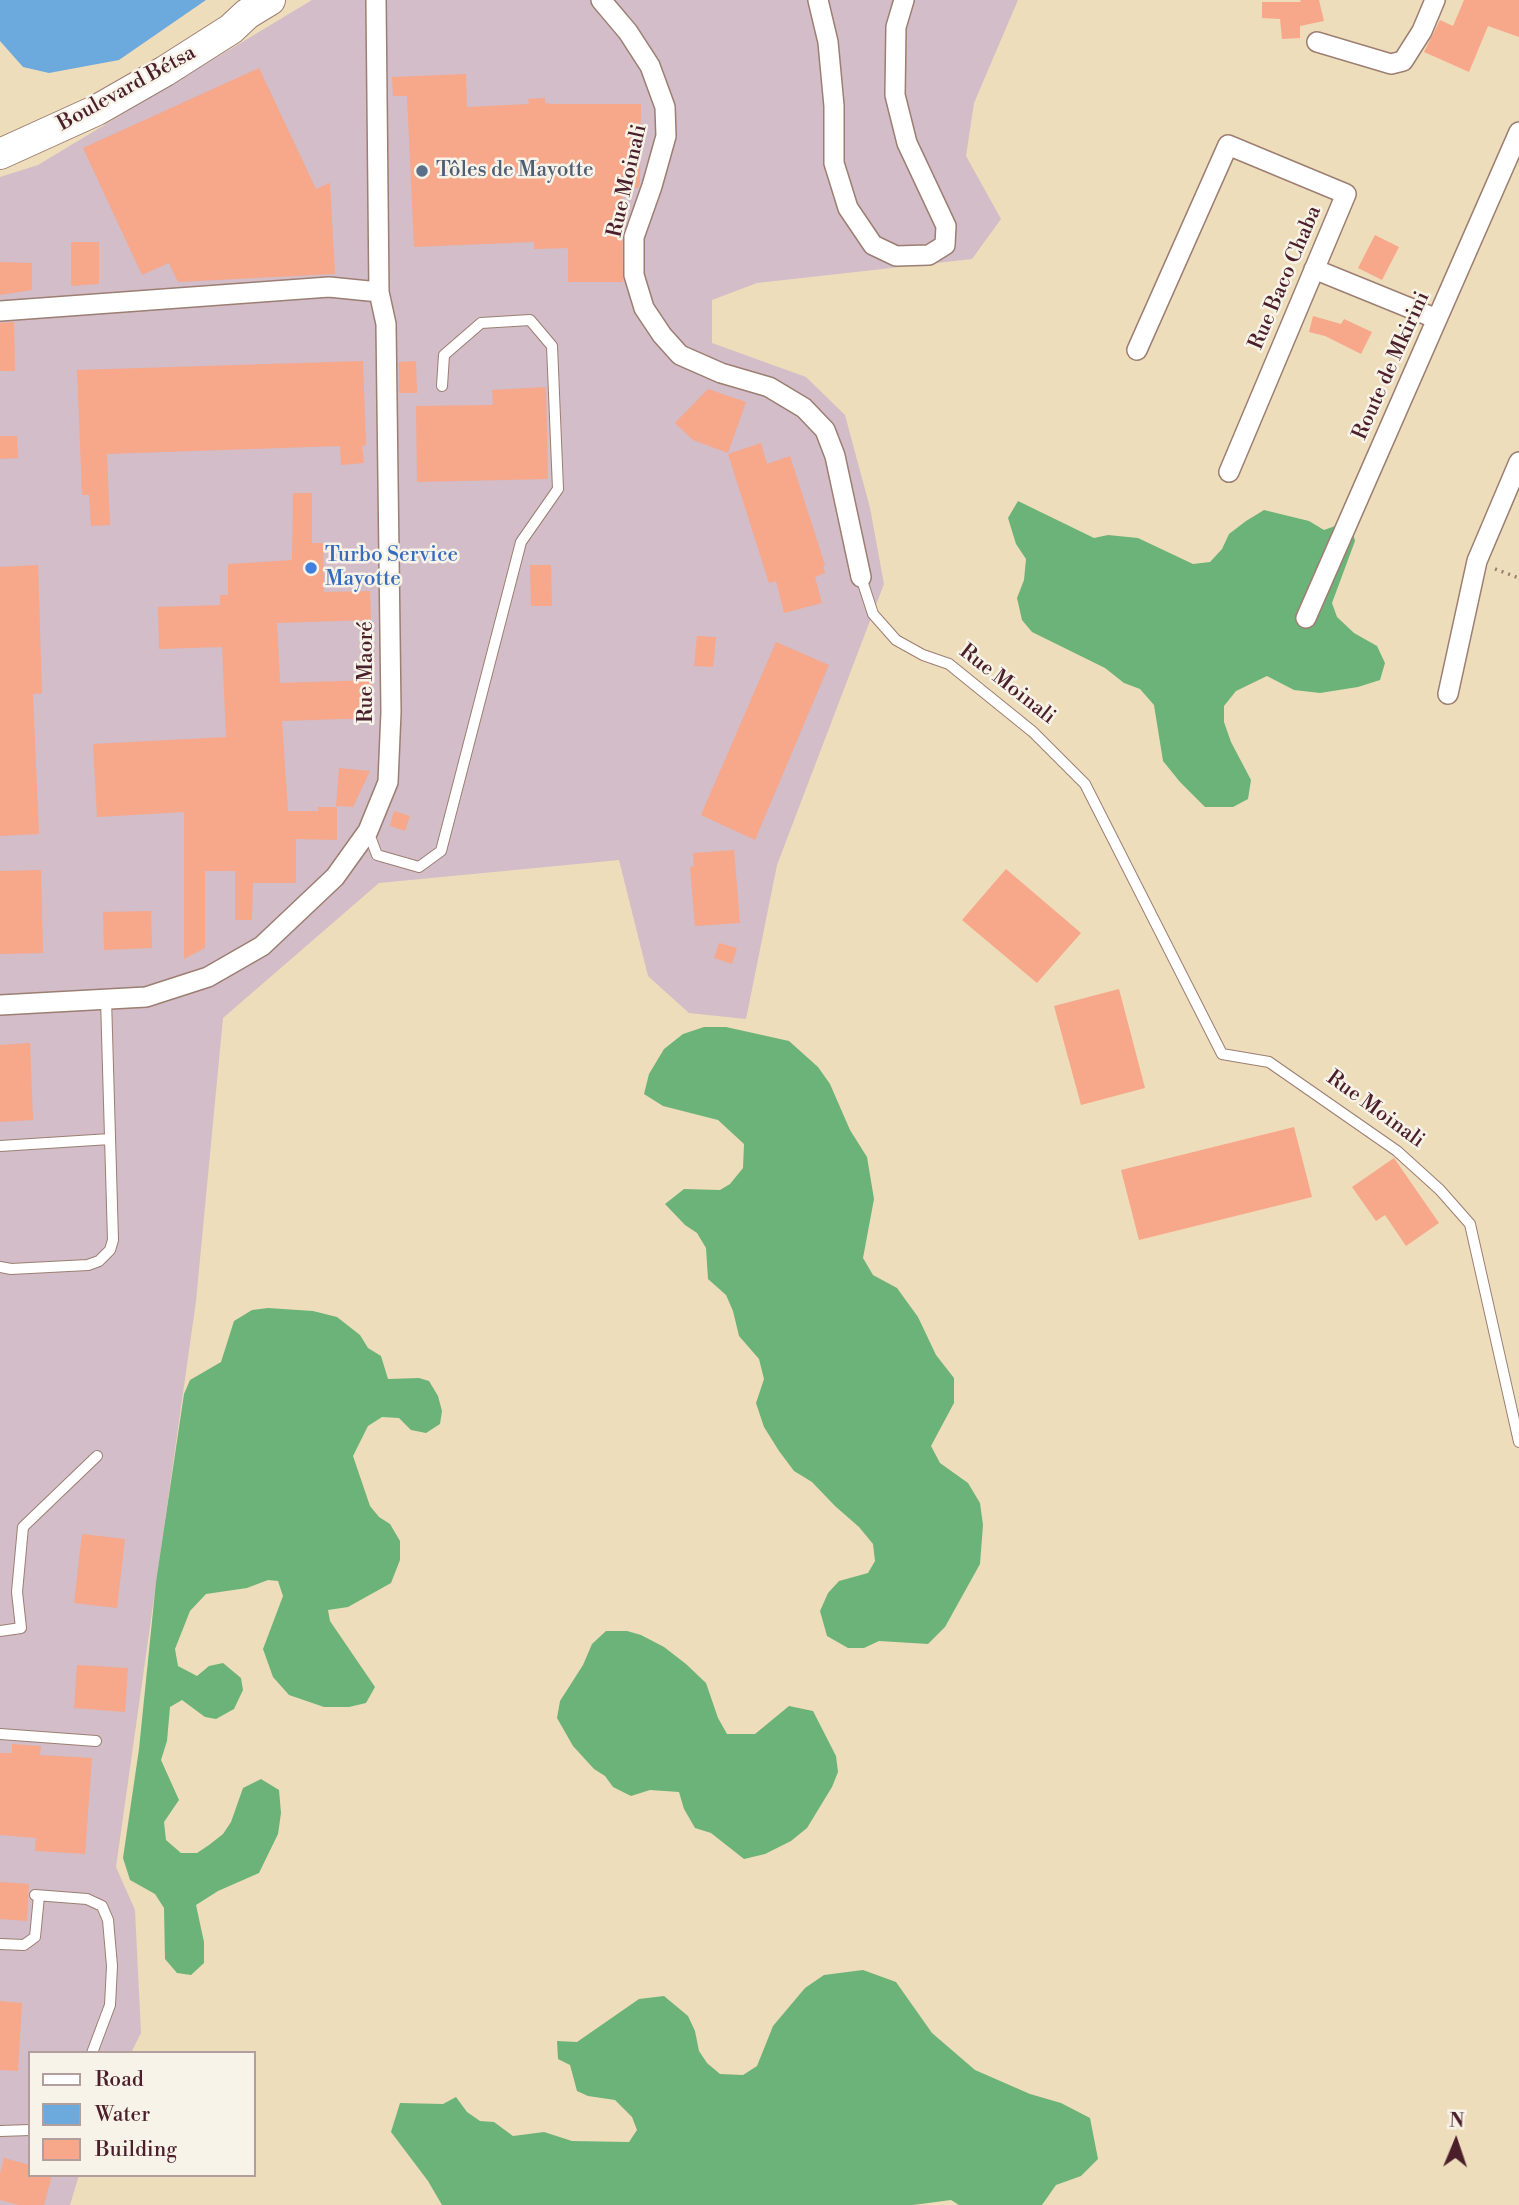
<!DOCTYPE html>
<html>
<head>
<meta charset="utf-8">
<style>
	body { margin:0 }
	#map { position:relative; width:1519px; height:2205px; overflow:hidden; background:#eeddba; font-family:"Libre Bodoni",serif }
	canvas { display:block }
	.legend { position:absolute; left:28px; top:2051px; width:228px; height:126px; box-sizing:border-box; background:#f7f3e8; border:2px solid #b29e9c; margin:0; padding:9px 12px; list-style:none; font-size:21px; color:#4a1f2b }
	.legend li { display:flex; align-items:center; gap:14px; height:35px }
	.legend b { width:35px; border:2px solid #b29e9c }
	.north { position:absolute; left:1421px; top:2107px; width:70px; height:70px; -webkit-text-stroke:5px #f7f3e8; paint-order:stroke; rotate:2deg; font-size:19px; font-weight:700; line-height:28px; text-align:center; color:#4a1f2b }
	.north::after { content:''; display:block; margin:auto; width:24px; height:32px; background:#4a1f2b; clip-path:polygon(50% 0,100% 100%,50% 72%,0 100%) }
</style>
</head>
<body>
<div id="map">
<canvas width="1519" height="2205"></canvas>
<ul class="legend">
<li><b style="height:9px;background:#fff"></b>Road</li>
<li><b style="height:19px;background:#6caade"></b>Water</li>
<li><b style="height:19px;background:#f7a78a"></b>Building</li>
</ul>
<div class="north">N</div>
</div>
<script>
const ctx = document.querySelector('canvas').getContext('2d');
ctx.lineJoin = 'round';
function paint(path, color) { ctx.fillStyle = color; ctx.fill(path, 'evenodd'); }
const toPath = rows => new Path2D(rows.map(r => 'M' + r).join(''));
function trace(path, color, width, dash) { ctx.strokeStyle = color; ctx.lineWidth = width; ctx.lineCap = dash ? 'butt' : 'round'; ctx.setLineDash(dash || []); ctx.stroke(path); }
function label(font, color, halo, rows, align = 'center') {
  ctx.font = font + ' "Libre Bodoni",serif'; ctx.lineWidth = 5; ctx.setLineDash([]); ctx.textBaseline = 'middle'; ctx.strokeStyle = halo; ctx.fillStyle = color; for (const [text, x, y, turn = 0] of rows) {
    ctx.save(); ctx.translate(x, y); ctx.rotate((+turn || 0) * Math.PI / 180); ctx.textAlign = isNaN(turn) ? turn : align; if (halo) ctx.strokeText(text, 0, 0); ctx.fillText(text, 0, 0); ctx.restore();
  }
}
const industrial = toPath([
	[312,0,1018,0,974,103,966,156,1001,219,972,259,757,283,712,300,712,343,806,377,845,415,870,508,884,584,777,865,746,1019,689,1013,648,976,619,860,379,883,223,1018,196,1301,116,1867,135,1910,141,2033,131,2053,30,2053,30,2175,79,2175,70,2205,0,2205,0,177,38,165]
]);
const forest = toPath([
	[1018,501,1094,538,1108,535,1138,538,1193,564,1210,562,1222,549,1229,534,1246,521,1264,510,1309,521,1324,530,1335,526,1353,533,1355,541,1332,603,1337,617,1354,633,1377,646,1385,663,1380,680,1358,687,1320,693,1294,690,1267,676,1236,691,1224,706,1224,722,1231,742,1251,780,1248,799,1233,807,1205,807,1180,782,1163,761,1154,705,1140,689,1124,683,1105,668,1032,632,1022,620,1017,598,1024,580,1026,559,1016,544,1008,518],
	[704,1027,726,1027,789,1041,818,1067,830,1084,850,1130,867,1157,874,1199,863,1258,873,1275,897,1288,918,1317,936,1355,954,1378,954,1403,931,1446,940,1463,968,1483,980,1503,983,1525,980,1564,945,1627,928,1644,879,1641,864,1648,848,1648,827,1636,820,1611,828,1593,839,1581,868,1573,875,1561,873,1544,859,1527,835,1506,812,1482,794,1471,779,1451,764,1427,756,1403,764,1379,759,1359,739,1336,733,1311,726,1295,708,1279,706,1248,697,1233,685,1225,665,1204,684,1189,720,1190,730,1184,743,1168,744,1144,718,1120,663,1106,644,1094,649,1074,664,1049,683,1034],
	[268,1308,313,1311,337,1317,360,1335,368,1348,381,1356,388,1379,419,1378,429,1381,438,1396,442,1411,440,1424,426,1433,411,1430,399,1418,382,1417,368,1426,353,1456,370,1506,379,1517,390,1524,400,1541,400,1560,391,1583,348,1607,328,1610,330,1621,375,1687,366,1703,349,1707,324,1707,289,1695,273,1677,263,1649,283,1596,278,1581,268,1580,247,1588,206,1594,190,1611,175,1649,178,1666,197,1676,209,1666,223,1663,241,1678,243,1690,234,1709,216,1719,205,1717,182,1700,170,1707,167,1741,161,1760,179,1800,164,1822,166,1840,181,1853,197,1853,209,1845,223,1834,231,1822,243,1788,261,1779,279,1790,281,1813,278,1834,259,1873,218,1891,196,1905,204,1942,204,1963,191,1975,177,1973,165,1959,164,1908,155,1894,130,1880,123,1858,139,1749,156,1582,184,1394,190,1380,221,1362,234,1321,252,1310],
	[606,1631,627,1631,641,1635,664,1647,686,1664,706,1683,718,1718,727,1734,755,1734,789,1706,813,1711,836,1756,838,1772,832,1787,807,1828,791,1841,765,1854,744,1859,711,1833,695,1828,684,1809,679,1792,650,1790,631,1796,613,1787,605,1776,594,1769,573,1746,557,1718,560,1701,583,1665,592,1644],
	[863,1970,896,1982,932,2033,975,2070,1030,2094,1061,2103,1090,2118,1098,2159,1081,2176,1056,2185,1042,2205,959,2205,951,2200,913,2205,442,2205,428,2181,391,2132,400,2103,443,2104,456,2097,467,2112,480,2121,494,2122,513,2136,544,2132,572,2141,629,2142,637,2130,632,2117,615,2100,588,2096,577,2091,570,2065,558,2059,557,2041,577,2042,639,1999,664,1996,688,2016,695,2031,699,2051,707,2063,720,2074,743,2075,757,2066,773,2026,805,1988,824,1975]
]);
const water = toPath([
	[0,0,206,0,119,60,49,73,23,67,0,41]
]);
const building = toPath([
	[1300,0,1319,0,1324,21,1300,26,1300,38,1282,39,1280,19,1262,18,1262,2,1301,2],
	[1464,0,1519,0,1519,37,1488,26,1469,72,1424,52,1440,20,1453,26],
	[259,68,316,189,330,183,335,274,178,282,169,263,142,275,83,148],
	[466,74,467,107,529,104,528,99,545,98,545,103,552,104,641,104,640,184,638,188,622,188,623,282,568,282,568,248,534,249,534,242,414,247,407,96,393,96,392,77],
	[1375,235,1399,247,1382,280,1358,268],
	[71,242,99,242,99,284,71,286],
	[0,262,32,263,32,290,0,295],
	[1313,316,1341,324,1344,319,1372,332,1361,354,1325,336,1309,332],
	[14,322,15,371,0,371,0,323],
	[363,361,366,445,362,446,364,463,341,465,340,446,107,454,110,525,91,526,89,495,82,495,77,370],
	[416,361,417,393,399,393,399,362],
	[546,387,548,479,417,482,416,406,493,405,492,390],
	[708,389,746,402,728,453,693,440,675,423],
	[0,436,17,436,18,458,0,459],
	[761,443,767,464,790,456,825,565,823,566,825,573,815,577,822,603,784,613,776,581,769,583,728,454],
	[293,493,312,493,312,543,323,543,324,592,370,591,371,620,277,623,280,683,372,680,373,718,282,721,288,811,318,811,318,807,337,807,337,840,296,839,296,883,253,883,252,920,235,920,235,871,205,871,205,948,184,959,184,812,97,817,93,744,226,737,222,647,159,649,158,607,220,605,220,595,228,595,228,564,292,560],
	[38,565,42,693,33,694,39,834,0,836,0,567],
	[530,565,551,565,552,606,531,606],
	[697,636,716,637,713,667,694,666],
	[776,642,829,665,755,840,701,815],
	[339,768,370,771,353,807,336,806],
	[394,811,410,816,405,831,390,826],
	[734,850,740,923,695,926,690,867,694,866,693,853],
	[1006,869,1081,933,1037,983,962,920],
	[41,870,43,953,0,954,0,871],
	[151,911,152,948,104,950,103,912],
	[719,943,737,948,732,964,714,958],
	[1119,989,1145,1088,1081,1105,1054,1006],
	[30,1043,33,1120,0,1122,0,1045],
	[1294,1127,1312,1197,1139,1240,1121,1170],
	[1394,1158,1439,1223,1406,1246,1385,1215,1376,1221,1352,1187],
	[82,1534,125,1539,117,1608,74,1603],
	[77,1665,128,1668,125,1712,74,1708],
	[12,1744,41,1746,40,1755,92,1758,85,1854,35,1851,36,1838,0,1835,0,1753,12,1753],
	[0,1882,29,1884,27,1921,0,1919],
	[0,2001,22,2003,18,2071,0,2070],
	[4,2158,30,2165,30,2175,52,2175,44,2205,19,2205,0,2200,0,2174]
]);
const path = toPath([
	[1495,569,1519,578]
]);
const service = toPath([
	[861,577,873,614,896,640,923,655,949,664,1033,732,1085,784,1222,1054,1269,1062,1397,1151,1440,1190,1470,1224,1519,1442],
	[368,831,377,855,419,867,441,851,521,542,558,489,552,346,530,320,481,323,444,355,442,386],
	[0,1146,110,1139],
	[0,1267,11,1269,88,1265,99,1261,110,1250,113,1240,106,999],
	[0,1631,21,1628,17,1592,23,1527,97,1456],
	[0,1734,96,1741],
	[35,1895,87,1899,102,1906,108,1920,112,1966,110,2005,92,2053],
	[0,1944,24,1945,35,1937,39,1896],
	[0,2131,30,2130]
]);
const minor = toPath([
	[376,0,379,292],
	[601,0,628,32,650,66,665,107,666,136,652,186,634,237,634,275,644,308,662,335,680,355,721,373,769,387,804,408,825,430,835,456,861,577],
	[818,0,828,42,834,106,834,163,848,208,873,245,896,256,929,255,945,245,946,226,907,143,895,95,896,27,904,0],
	[1317,42,1391,64,1403,61,1422,31,1435,0],
	[1314,269,1437,319],
	[0,311,329,287,379,292,386,324,391,712,388,782,368,831,335,877,262,946,208,977,146,997,0,1005],
	[1137,350,1228,145,1346,194,1229,472],
	[1306,618,1519,132],
	[1448,694,1477,561,1519,462]
]);
const primary = toPath([
	[0,154,97,110,165,71,231,29,247,14,270,0]
]);
const markers = [
	[422,171,7,"#5c6f8a"],
	[311,568,7,"#3f7fe0"]
];
const streetNames = [
	["Boulevard Bétsa",127,89,-29],
	["Rue Moinali",628,181,-77],
	["Rue Baco Chaba",1286,278,-67],
	["Route de Mkirini",1392,366,-66],
	["Rue Maoré",367,672,-90],
	["Rue Moinali",1007,685,38],
	["Rue Moinali",1375,1110,36]
];
const serviceNames = [
	["Tôles de Mayotte",436,171]
];
const shopNames = [
	["Turbo Service",325,556],
	["Mayotte",325,580]
];
paint(industrial, '#d2bdc8');
paint(forest, '#6cb379');
paint(water, '#6caade');
paint(building, '#f7a78a');
trace(service, '#9c7e72', 12);
trace(minor, '#9c7e72', 22);
trace(primary, '#9c7e72', 32);
trace(path, '#9c7e72', 3.5, [2, 5]);
trace(service, '#fff', 10);
trace(minor, '#fff', 19);
trace(primary, '#fff', 30);
for (const [x, y, r, color] of markers) { const dot = new Path2D(); dot.arc(x, y, r, 0, 2 * Math.PI); ctx.fillStyle = color; ctx.fill(dot); trace(dot, '#f7f3e8', 2.5); }
label('21px', '#4a1f2b', '#f7f3e8', streetNames);
label('21px', '#4e5e75', '#f7f3e8', serviceNames, 'left');
label('21px', '#366cbe', '#f7f3e8', shopNames, 'left');
</script>
</body>
</html>
